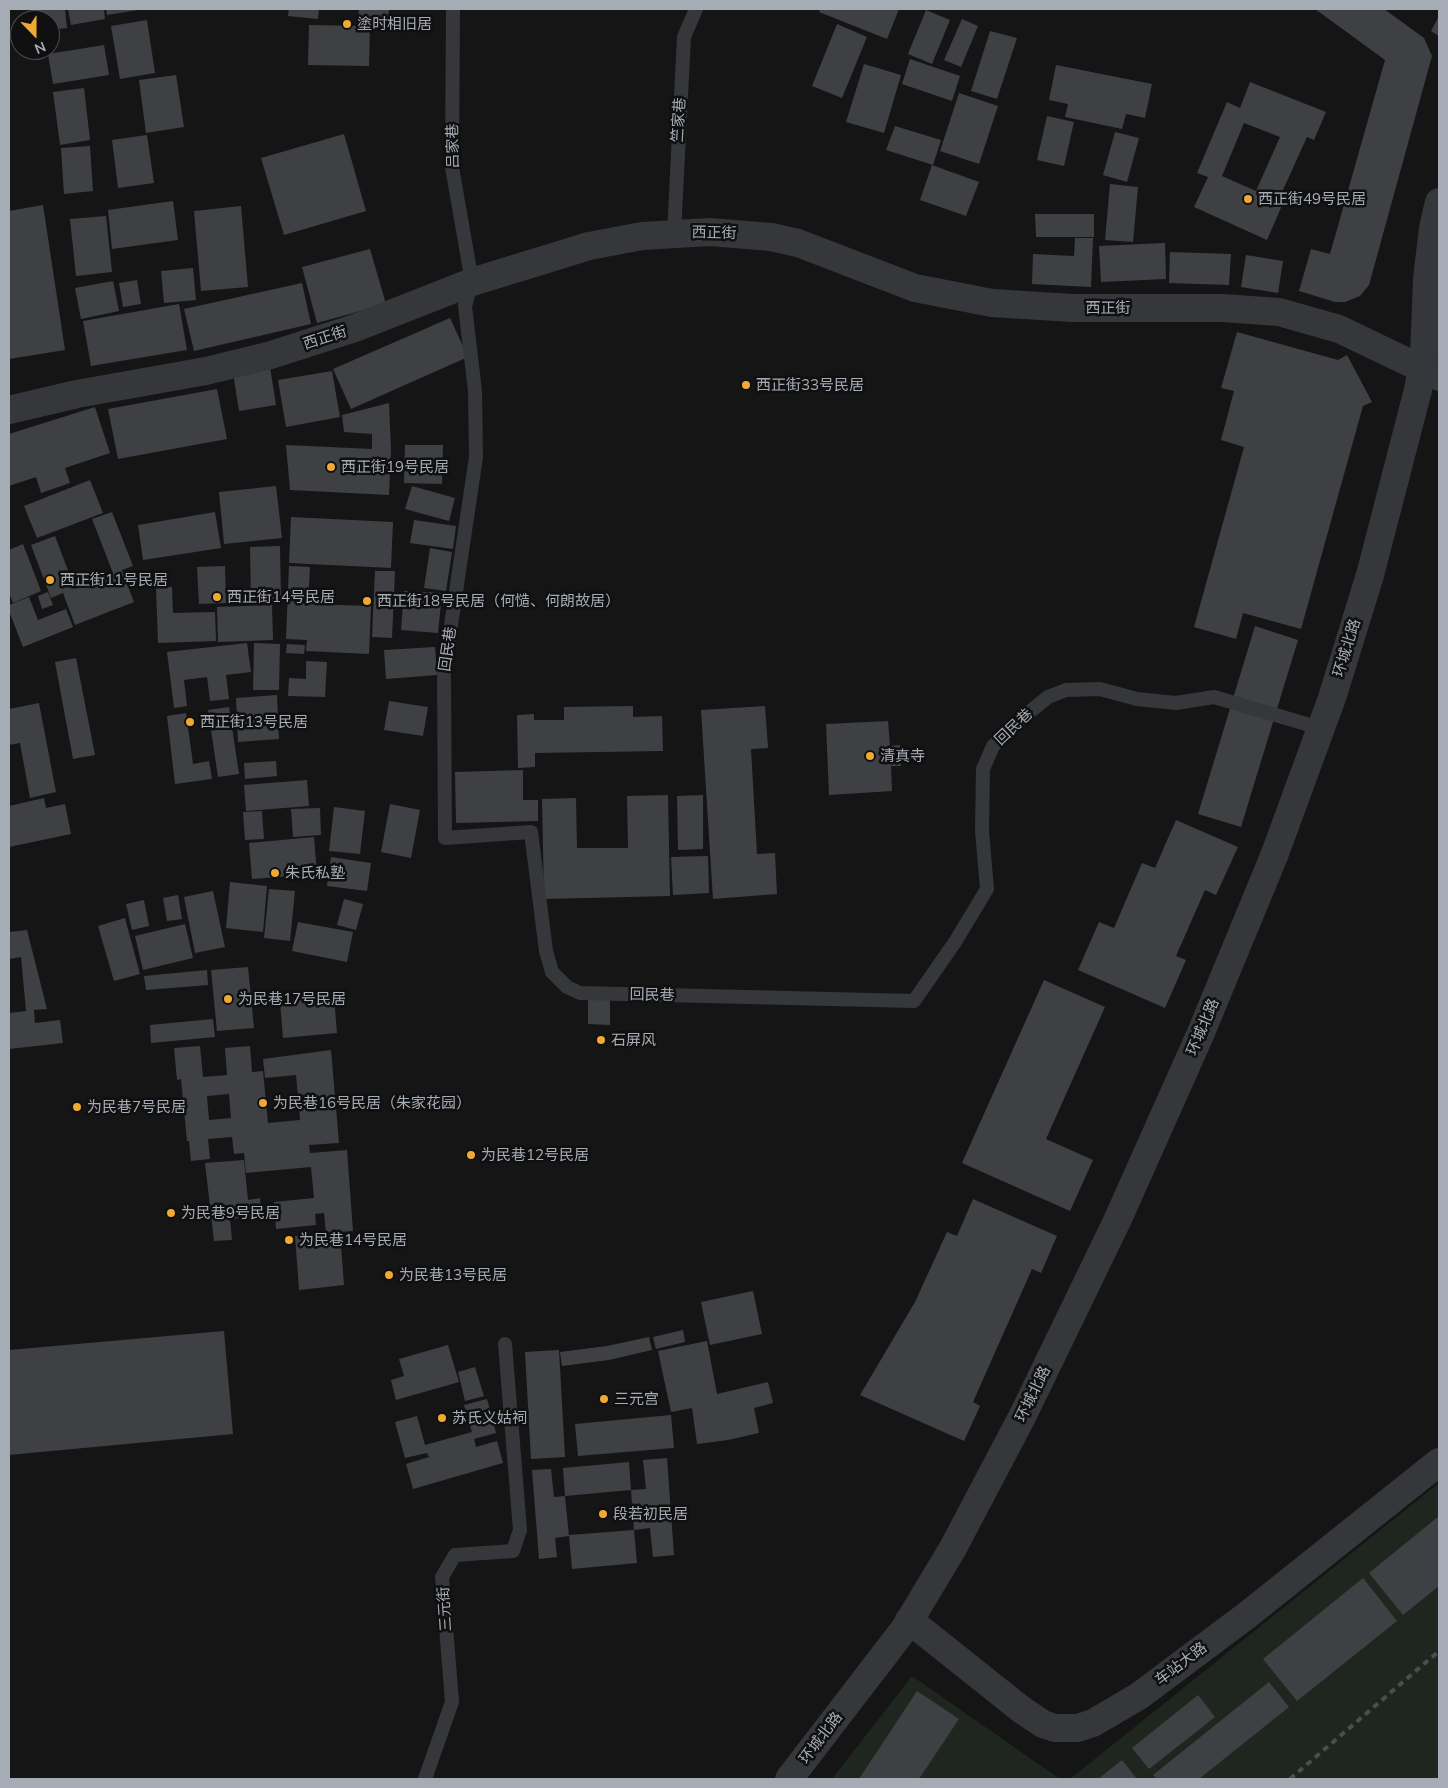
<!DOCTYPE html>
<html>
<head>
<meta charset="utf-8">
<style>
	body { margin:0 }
	#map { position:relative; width:1448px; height:1788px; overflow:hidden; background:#151516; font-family:Mulish,sans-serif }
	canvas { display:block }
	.frame { position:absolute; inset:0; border:10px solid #a6acb6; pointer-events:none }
	.north { position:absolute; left:10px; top:10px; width:50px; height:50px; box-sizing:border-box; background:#101011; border:1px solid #4c4e53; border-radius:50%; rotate:158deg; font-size:14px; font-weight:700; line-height:20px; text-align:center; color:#a6acb6 }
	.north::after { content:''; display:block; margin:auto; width:18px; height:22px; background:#f0a933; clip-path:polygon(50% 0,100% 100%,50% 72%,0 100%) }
</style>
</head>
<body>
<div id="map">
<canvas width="1448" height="1788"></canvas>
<div class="frame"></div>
<div class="north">N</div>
</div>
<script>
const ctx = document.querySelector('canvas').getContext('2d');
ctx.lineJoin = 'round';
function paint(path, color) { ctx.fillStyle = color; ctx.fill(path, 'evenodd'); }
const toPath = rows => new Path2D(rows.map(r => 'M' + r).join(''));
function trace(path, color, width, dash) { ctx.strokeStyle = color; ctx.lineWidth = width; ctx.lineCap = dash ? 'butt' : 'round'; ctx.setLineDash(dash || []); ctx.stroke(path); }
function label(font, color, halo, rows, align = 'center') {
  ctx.font = font + ' Mulish,"Noto Sans SC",sans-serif'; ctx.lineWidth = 5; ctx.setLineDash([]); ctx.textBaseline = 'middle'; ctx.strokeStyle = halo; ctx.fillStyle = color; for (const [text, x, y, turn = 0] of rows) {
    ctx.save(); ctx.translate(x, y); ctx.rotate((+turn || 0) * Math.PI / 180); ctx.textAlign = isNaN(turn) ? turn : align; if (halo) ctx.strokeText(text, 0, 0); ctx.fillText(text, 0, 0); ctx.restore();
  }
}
const green = toPath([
	[1439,1483,1439,1779,1070,1779],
	[912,1676,1060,1779,832,1779]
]);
const building = toPath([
	[31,9,65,9,67,28,50,30,50,20,33,20],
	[68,9,104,9,105,19,71,25],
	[106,9,138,9,138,10,107,15],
	[289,9,319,9,318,19,288,16],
	[359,9,389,9,388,21,358,21],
	[820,9,899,9,887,39,819,12],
	[1315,9,1384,9,1424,38,1432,56,1369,285,1360,296,1345,302,1335,302,1299,291,1311,249,1330,254,1385,60],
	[926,10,950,20,932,64,908,54],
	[1439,16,1439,36,1431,31],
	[962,19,978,26,961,67,944,60],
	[147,20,155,73,120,79,111,26],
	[837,24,867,37,842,98,812,86],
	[309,25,370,26,369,66,308,65],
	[990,31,1017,38,997,99,971,91],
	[104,45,109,75,53,84,48,54],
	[910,59,960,76,952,101,902,84],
	[864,64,901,75,884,133,846,122],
	[1056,65,1152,84,1145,118,1126,114,1122,129,1065,117,1068,104,1049,100],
	[176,75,184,127,146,133,139,80],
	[1250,82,1326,112,1314,140,1307,137,1278,201,1283,203,1267,240,1194,207,1208,177,1197,173,1227,102,1240,108],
	[1244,123,1280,137,1256,191,1222,176],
	[84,88,90,140,60,145,53,92],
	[959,93,998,106,979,164,940,151],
	[1047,116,1074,122,1064,166,1037,160],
	[895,126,941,140,933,165,886,150],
	[1115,132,1139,138,1127,182,1103,175],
	[344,134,366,211,284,235,261,158],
	[147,135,154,183,118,188,112,140],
	[90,146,93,191,64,194,61,148],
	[932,165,979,182,966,216,920,200],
	[1110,184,1138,187,1133,242,1105,240],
	[173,201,178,240,112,249,108,210],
	[43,205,65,350,9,359,9,211],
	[241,206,248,287,201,291,194,211],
	[1035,214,1094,214,1094,237,1036,237],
	[106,216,112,272,76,276,70,219],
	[1075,238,1093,238,1091,287,1032,284,1033,254,1074,256],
	[1165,243,1166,279,1101,282,1099,246],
	[370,249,386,304,317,323,302,267],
	[1170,252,1231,254,1229,285,1169,283],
	[1246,255,1283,261,1278,293,1241,287],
	[193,268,196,300,164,303,161,271],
	[137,280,141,304,123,307,119,283],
	[113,281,119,311,81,319,75,288],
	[302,283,311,324,194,351,184,309],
	[179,304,187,350,91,366,83,321],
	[450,318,468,357,351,409,333,369],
	[1237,332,1338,360,1347,355,1372,402,1363,406,1301,629,1243,613,1236,639,1194,627,1244,447,1221,440,1234,391,1221,388],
	[270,367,276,405,239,411,233,373],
	[332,371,340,417,286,427,278,380],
	[217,389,227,439,118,459,108,409],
	[389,403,391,450,389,495,290,490,286,445,372,449,372,434,344,432,342,415],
	[95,407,110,453,65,468,70,483,41,493,36,477,9,486,9,434],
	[405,445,443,445,442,484,404,483],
	[90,480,103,513,37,538,24,506],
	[276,486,282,538,224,544,219,492],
	[412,486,455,498,449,521,405,509],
	[112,512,133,566,122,570,134,602,75,625,63,593,51,598,31,545,55,536,75,589,113,573,92,519],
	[215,512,221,548,143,560,138,525],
	[291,517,393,522,391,568,289,563],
	[414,520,456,526,453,549,410,543],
	[23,544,41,591,13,603,9,593,9,550],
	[280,546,281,599,251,600,250,547],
	[430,548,452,552,446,591,424,588],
	[225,566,226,603,199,604,197,567],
	[289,566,310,567,308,604,371,606,369,654,306,651,307,640,286,639],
	[375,571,395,571,392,638,372,637],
	[156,587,172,587,173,613,215,612,216,641,158,643],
	[404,591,442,593,438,633,401,630],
	[48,592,53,605,42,609,38,596],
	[29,597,38,620,66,609,73,627,23,647,9,611,9,605],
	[272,605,273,640,218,642,217,607],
	[1255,626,1298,640,1241,827,1198,814],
	[247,643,251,672,226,675,229,699,210,701,207,677,184,680,187,706,174,708,167,652],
	[254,643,280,644,279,690,253,690],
	[287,644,305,645,304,654,286,653],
	[435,647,437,675,386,679,384,650],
	[76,658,95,755,73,759,55,662],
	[306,661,327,662,325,697,288,696,289,678,306,679],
	[277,695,279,739,238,742,236,698],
	[389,701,428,707,423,736,384,730],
	[39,703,56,792,30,798,20,743,9,745,9,709],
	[633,706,633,717,662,716,663,751,535,753,535,767,518,768,517,715,534,714,534,720,564,720,564,707],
	[765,706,768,748,751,749,757,854,775,853,777,894,713,899,701,710],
	[229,707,239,774,218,777,208,710],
	[186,713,193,764,209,761,212,779,175,784,167,716],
	[888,721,890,746,900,745,901,766,891,766,892,791,829,795,826,724],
	[276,761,277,776,245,779,244,763],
	[523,770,523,800,538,800,538,821,456,823,455,772],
	[307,780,309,806,246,811,244,785],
	[668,795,670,896,544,899,542,799,576,798,577,848,628,848,627,796],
	[703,795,703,849,678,850,677,796],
	[44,798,46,808,65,804,71,834,9,847,9,806],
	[390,804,420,810,411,858,381,852],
	[334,807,365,811,360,854,329,851],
	[320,808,321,835,293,837,291,809],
	[262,811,264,839,245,840,243,812],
	[1176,820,1238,847,1216,895,1205,890,1176,956,1186,960,1165,1008,1078,970,1099,922,1114,928,1142,863,1155,868],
	[314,837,317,874,252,879,249,843],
	[708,856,709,893,673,895,671,857],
	[331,857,371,863,367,891,327,886],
	[230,882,267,886,263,932,226,928],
	[269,889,295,891,290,941,264,938],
	[213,891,225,947,195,953,184,897],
	[178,895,182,919,167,921,163,898],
	[344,899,363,904,356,930,337,925],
	[144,900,149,926,132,930,126,904],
	[125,918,140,974,114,981,98,926],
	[298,922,353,932,347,962,292,951],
	[185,924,193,958,143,970,135,936],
	[27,930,47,1009,34,1010,35,1023,60,1020,63,1043,9,1049,9,1013,26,1011,21,957,9,959,9,932],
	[248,967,254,1028,217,1031,211,970],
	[207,970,208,985,146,990,144,976],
	[1044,980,1105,1007,1046,1139,1093,1160,1070,1211,962,1163],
	[334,997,337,1033,283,1038,280,1002],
	[588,1000,610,1000,610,1025,588,1024],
	[213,1019,215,1037,151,1043,150,1025],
	[200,1046,203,1077,227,1075,225,1048,250,1046,252,1072,263,1071,268,1123,300,1120,296,1075,265,1078,263,1059,331,1050,339,1143,309,1145,310,1153,347,1150,353,1231,340,1232,344,1285,299,1290,295,1236,326,1233,324,1213,315,1214,316,1225,276,1229,274,1202,314,1198,311,1167,246,1173,244,1153,234,1154,232,1137,208,1139,210,1159,191,1161,189,1141,187,1141,181,1079,177,1080,174,1048],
	[229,1094,231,1118,209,1120,207,1096],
	[244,1160,248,1200,260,1198,261,1216,230,1219,232,1240,214,1241,205,1163],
	[973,1199,1057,1236,1041,1273,1032,1269,973,1402,980,1406,964,1441,860,1395,915,1302,947,1232,957,1236],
	[753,1291,762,1334,710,1345,701,1302],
	[683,1330,685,1342,656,1349,653,1337],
	[224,1331,233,1434,9,1455,9,1350],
	[649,1337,652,1350,609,1360,562,1366,560,1352,607,1346],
	[707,1341,717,1394,768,1382,773,1403,754,1408,759,1433,728,1440,697,1444,692,1408,671,1412,658,1351],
	[448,1345,459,1382,396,1400,391,1380,404,1376,399,1359],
	[559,1350,565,1457,531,1459,525,1352],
	[475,1367,484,1396,465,1401,458,1372],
	[487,1399,496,1433,474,1439,476,1447,497,1441,503,1463,413,1489,406,1464,429,1457,427,1453,405,1458,395,1422,417,1416,425,1445,472,1432,464,1405],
	[671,1415,674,1448,578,1456,575,1424],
	[667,1458,674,1555,653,1557,650,1528,634,1530,631,1490,646,1489,643,1460],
	[629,1462,631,1490,565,1496,569,1536,555,1538,557,1557,539,1559,532,1470,551,1469,554,1497,565,1496,563,1468],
	[1439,1516,1439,1586,1403,1615,1369,1573],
	[634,1530,637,1563,572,1569,569,1535],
	[1363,1578,1397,1621,1297,1701,1263,1659],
	[1269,1682,1289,1707,1199,1779,1157,1779,1153,1775],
	[917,1691,959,1719,919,1779,859,1779],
	[1198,1695,1215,1717,1149,1769,1132,1748],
	[1122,1760,1137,1779,1098,1779]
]);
const service = toPath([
	[453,9,452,167,472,282,465,306,475,391,476,457,444,672,445,838,531,832,546,951,552,972,567,987,580,993,914,1001,955,942,987,889,982,831,983,769,993,746,1022,718,1048,697,1066,690,1100,689,1137,699,1176,703,1214,697,1320,728],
	[674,233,684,37,696,9],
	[425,1779,452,1702,442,1577,455,1555,513,1551,520,1530,505,1344]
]);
const minor = toPath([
	[9,410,77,394,206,371,271,355,355,328,472,282,589,246,642,236,710,232,771,237,798,243,915,288,992,303,1072,308,1222,308,1279,312,1339,329,1439,377],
	[909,1620,1022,1710,1043,1724,1055,1728,1078,1728,1093,1723,1139,1696,1246,1616,1439,1462]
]);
const tertiary = toPath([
	[789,1779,905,1628,953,1548,1022,1417,1117,1221,1200,1035,1274,856,1332,698,1370,575,1418,390,1424,356,1427,279,1433,228,1439,202]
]);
const rail = toPath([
	[1290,1779,1439,1651]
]);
const markers = [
	[347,24,5,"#f0a933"],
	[1248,199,5,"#f0a933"],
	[746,385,5,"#f0a933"],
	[331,467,5,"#f0a933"],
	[50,580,5,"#f0a933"],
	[217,597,5,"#f0a933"],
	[367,601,5,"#f0a933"],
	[190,722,5,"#f0a933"],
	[870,756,5,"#f0a933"],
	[275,873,5,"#f0a933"],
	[228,999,5,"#f0a933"],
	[601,1040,5,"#f0a933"],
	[263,1103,5,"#f0a933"],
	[77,1107,5,"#f0a933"],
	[471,1155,5,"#f0a933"],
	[171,1213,5,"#f0a933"],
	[289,1240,5,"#f0a933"],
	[389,1275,5,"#f0a933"],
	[604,1399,5,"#f0a933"],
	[442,1418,5,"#f0a933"],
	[603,1514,5,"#f0a933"]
];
const poiNames = [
	["塗时相旧居",357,24],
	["西正街49号民居",1258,199],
	["西正街33号民居",756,385],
	["西正街19号民居",341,467],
	["西正街11号民居",60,580],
	["西正街14号民居",227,597],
	["西正街18号民居（何慥、何朗故居）",377,601],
	["西正街13号民居",200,722],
	["清真寺",880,756],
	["朱氏私塾",285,873],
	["为民巷17号民居",238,999],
	["石屏风",611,1040],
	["为民巷16号民居（朱家花园）",273,1103],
	["为民巷7号民居",87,1107],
	["为民巷12号民居",481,1155],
	["为民巷9号民居",181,1213],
	["为民巷14号民居",299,1240],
	["为民巷13号民居",399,1275],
	["三元宫",614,1399],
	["苏氏义姑祠",452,1418],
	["段若初民居",613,1514]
];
const streetNames = [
	["竺家巷",679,120,-87],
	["吕家巷",453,146,-91],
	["西正街",714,233,1],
	["西正街",1108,308],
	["西正街",325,338,-18],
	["环城北路",1347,648,-73],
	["回民巷",448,649,-82],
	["回民巷",1014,727,-43],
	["回民巷",652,995,1],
	["环城北路",1203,1027,-67],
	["环城北路",1033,1394,-64],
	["三元街",445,1609,-94],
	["车站大路",1181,1664,-37],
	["环城北路",821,1738,-53]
];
paint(green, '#1f261f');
paint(building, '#3f4043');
trace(service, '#36373b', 14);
trace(minor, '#36373b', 28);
trace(tertiary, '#36373b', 28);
trace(rail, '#4b4d52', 4, [6, 5]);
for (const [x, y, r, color] of markers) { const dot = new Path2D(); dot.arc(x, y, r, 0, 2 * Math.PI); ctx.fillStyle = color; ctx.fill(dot); trace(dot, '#101011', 2); }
label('15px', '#a6acb6', '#101011', poiNames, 'left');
label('15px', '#a6acb6', '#101011', streetNames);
</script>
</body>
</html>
